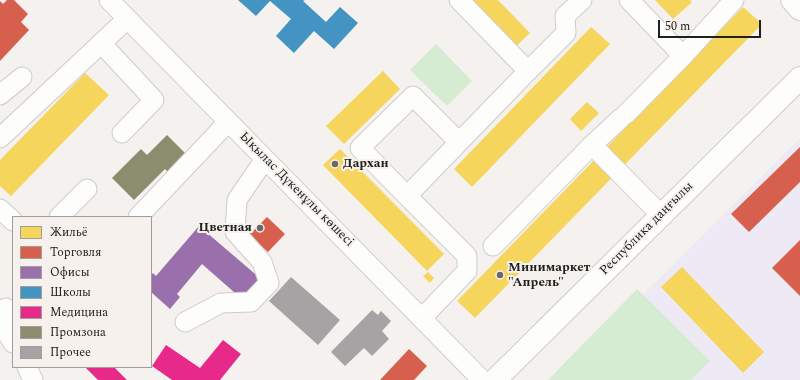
<!DOCTYPE html>
<html>
<head>
<meta charset="utf-8">
<style>
	body { margin:0 }
	#map { position:relative; width:800px; height:380px; overflow:hidden; background:#f4f1ee; font-family:Spectral,serif }
	canvas { display:block }
	.legend { position:absolute; left:12px; top:216px; width:140px; height:152px; box-sizing:border-box; background:#f6f1ec; border:1px solid #a19d9a; margin:0; padding:5px 7px; list-style:none; font-size:12px; color:#21201e }
	.legend li { display:flex; align-items:center; gap:8px; height:20px }
	.legend b { width:20px; border:1px solid #a19d9a }
	.scale { position:absolute; left:658px; top:20px; width:103px; height:18px; box-sizing:border-box; border:2px solid #21201e; border-top:0; padding-left:5px; font-size:12px; line-height:14px; white-space:nowrap; color:#21201e; -webkit-text-stroke:3px #f6f1ec; paint-order:stroke }
</style>
</head>
<body>
<div id="map">
<canvas width="800" height="380"></canvas>
<ul class="legend">
<li><b style="height:11px;background:#f6d55c"></b>Жильё</li>
<li><b style="height:11px;background:#d6604d"></b>Торговля</li>
<li><b style="height:11px;background:#9970ab"></b>Офисы</li>
<li><b style="height:11px;background:#4393c3"></b>Школы</li>
<li><b style="height:11px;background:#e7298a"></b>Медицина</li>
<li><b style="height:11px;background:#8c8c6e"></b>Промзона</li>
<li><b style="height:11px;background:#a5a3a3"></b>Прочее</li>
</ul>
<div class="scale">50 m</div>
</div>
<script>
const ctx = document.querySelector('canvas').getContext('2d');
ctx.lineJoin = 'round';
function paint(path, color) { ctx.fillStyle = color; ctx.fill(path, 'evenodd'); }
const toPath = rows => new Path2D(rows.map(r => 'M' + r).join(''));
function trace(path, color, width, dash) { ctx.strokeStyle = color; ctx.lineWidth = width; ctx.lineCap = dash ? 'butt' : 'round'; ctx.setLineDash(dash || []); ctx.stroke(path); }
function label(font, color, halo, rows, align = 'center') {
  ctx.font = font + ' Spectral,serif'; ctx.lineWidth = 4; ctx.setLineDash([]); ctx.textBaseline = 'middle'; ctx.strokeStyle = halo; ctx.fillStyle = color; for (const [text, x, y, turn = 0] of rows) {
    ctx.save(); ctx.translate(x, y); ctx.rotate((+turn || 0) * Math.PI / 180); ctx.textAlign = isNaN(turn) ? turn : align; if (halo) ctx.strokeText(text, 0, 0); ctx.fillText(text, 0, 0); ctx.restore();
  }
}
const commercial = toPath([
	[800,138,800,380,557,380]
]);
const green = toPath([
	[436,44,472,81,447,106,410,70],
	[637,289,710,361,691,380,548,380]
]);
const homes = toPath([
	[461,0,498,0,530,33,510,52],
	[655,0,690,0,692,2,673,19],
	[743,7,762,24,475,318,457,301],
	[591,27,610,44,472,187,454,169],
	[383,71,400,89,344,144,326,126],
	[85,73,109,95,11,196,0,186,0,160],
	[587,102,599,113,581,131,570,119],
	[340,149,444,254,427,271,323,165],
	[682,267,764,352,743,373,661,287],
	[428,272,434,278,430,283,423,276]
]);
const shops = toPath([
	[7,0,14,0,28,14,21,22,29,30,0,61,0,1,3,4],
	[800,147,800,182,749,232,731,214],
	[267,217,285,234,268,252,249,235],
	[800,240,800,296,772,268],
	[409,349,427,366,414,380,380,380]
]);
const offices = toPath([
	[199,226,261,279,243,300,202,264,177,294,180,297,170,309,151,292,151,275,153,273,156,276]
]);
const schools = toPath([
	[238,0,305,0,303,1,326,22,340,7,358,23,334,49,314,31,294,53,276,36,291,19,270,1,256,16]
]);
const health = toPath([
	[223,340,241,354,220,380,172,380,152,366,166,345,200,368],
	[85,367,114,367,127,380,98,380]
]);
const industry = toPath([
	[167,135,188,156,170,174,165,169,134,200,112,178,141,149,147,155]
]);
const building = toPath([
	[291,277,340,320,318,345,269,301],
	[372,310,378,315,381,311,391,321,382,331,389,339,372,356,364,348,345,366,331,352]
]);
const minor = toPath([
	[109,0,482,380],
	[629,0,683,56],
	[101,43,154,100,122,133],
	[528,71,566,33,565,16,582,0],
	[0,95,22,77],
	[626,114,683,56,734,0],
	[621,118,592,145,661,215],
	[0,138,127,19],
	[407,196,360,148,413,96,459,142],
	[0,209,13,221],
	[59,217,87,189],
	[138,217,228,122],
	[493,246,592,145],
	[6,308,3,317,5,330,13,343],
	[422,318,467,271,467,256,407,196,528,71,459,0],
	[185,322,221,303,251,302,269,283,262,262,235,232,237,200,265,159],
	[27,367,33,380]
]);
const major = toPath([
	[792,0,800,9],
	[495,380,800,78]
]);
const markers = [
	[335,164,4,"#6b6967"],
	[260,228,4,"#6b6967"],
	[500,275,4,"#6b6967"]
];
const poiNames = [
	["Дархан",343,164],
	["Цветная",252,228,"right"],
	["Минимаркет",508,268],
	["\"Апрель\"",508,283]
];
const streetNames = [
	["Ықылас Дүкенұлы көшесі",296,190,45],
	["Республика даңғылы",647,229,-45]
];
paint(commercial, '#edeaf5');
paint(green, '#d5ebd2');
paint(homes, '#f6d55c');
paint(shops, '#d6604d');
paint(offices, '#9970ab');
paint(schools, '#4393c3');
paint(health, '#e7298a');
paint(industry, '#8c8c6e');
paint(building, '#a5a3a3');
trace(minor, '#ceccc9', 21);
trace(major, '#ceccc9', 24);
trace(minor, '#fdfdfc', 19);
trace(major, '#fdfdfc', 22);
for (const [x, y, r, color] of markers) { const dot = new Path2D(); dot.arc(x, y, r, 0, 2 * Math.PI); ctx.fillStyle = color; ctx.fill(dot); trace(dot, '#f6f1ec', 1.5); }
label('bold 13px', '#21201e', '#f6f1ec', poiNames, 'left');
label('13px', '#21201e', '#f6f1ec', streetNames);
</script>
</body>
</html>
